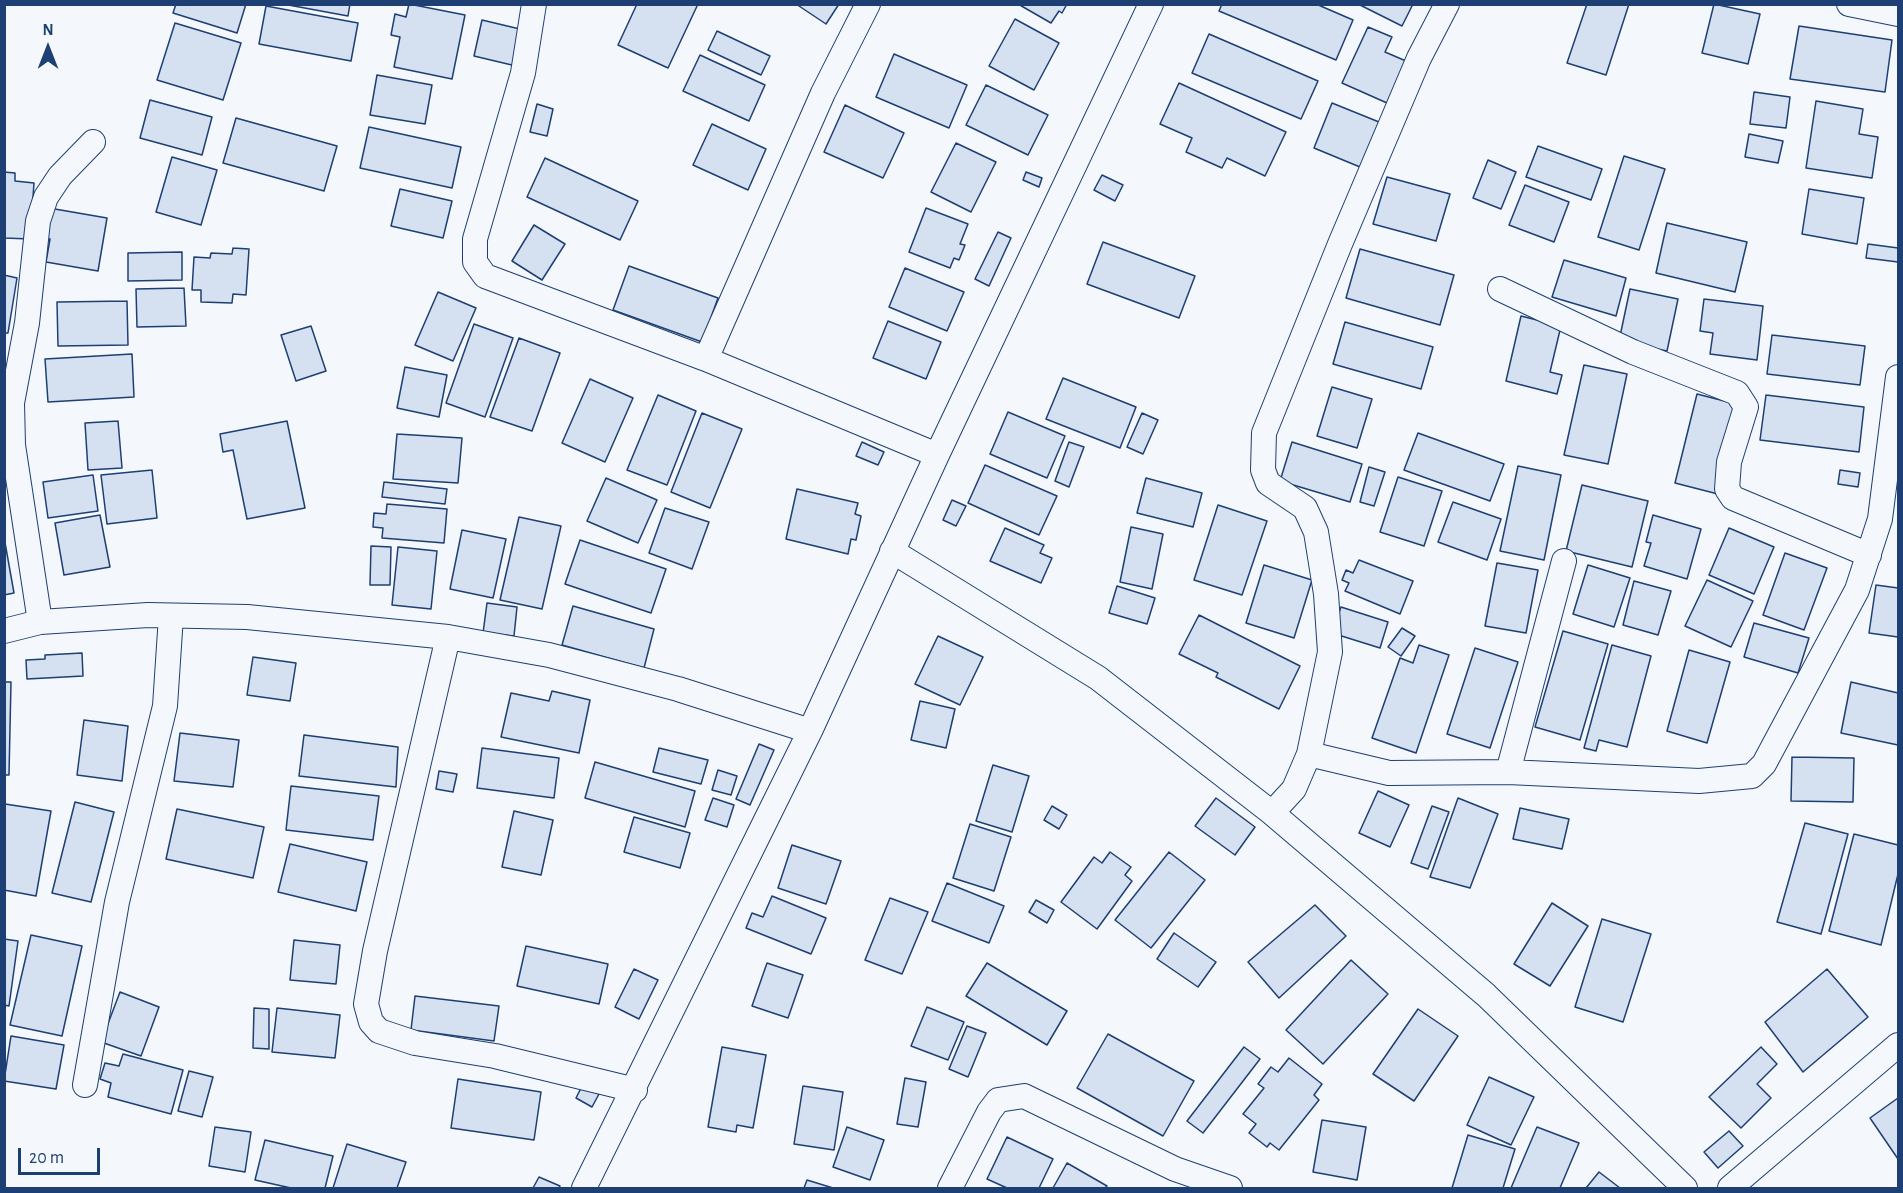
<!DOCTYPE html>
<html>
<head>
<meta charset="utf-8">
<style>
	body { margin:0 }
	#map { position:relative; width:1903px; height:1193px; overflow:hidden; background:#f4f7fb; font-family:"Alegreya Sans",sans-serif }
	canvas { display:block }
	.frame { position:absolute; inset:0; border:6px solid #1d3f73; pointer-events:none }
	.north { position:absolute; left:18px; top:18px; width:60px; height:60px; -webkit-text-stroke:4px #f4f7fb; paint-order:stroke; rotate:0deg; font-size:16px; font-weight:700; line-height:24px; text-align:center; color:#1d3f73 }
	.north::after { content:''; display:block; margin:auto; width:21px; height:27px; background:#1d3f73; clip-path:polygon(50% 0,100% 100%,50% 72%,0 100%) }
	.scale { position:absolute; left:18px; top:1148px; width:82px; height:27px; box-sizing:border-box; border:3px solid #1d3f73; border-top:0; padding-left:8px; font-size:18px; line-height:21px; white-space:nowrap; color:#1d3f73; -webkit-text-stroke:4px #f4f7fb; paint-order:stroke }
</style>
</head>
<body>
<div id="map">
<canvas width="1903" height="1193"></canvas>
<div class="frame"></div>
<div class="north">N</div>
<div class="scale">20 m</div>
</div>
<script>
const ctx = document.querySelector('canvas').getContext('2d');
ctx.lineJoin = 'round';
function paint(path, color) { ctx.fillStyle = color; ctx.fill(path, 'evenodd'); }
const toPath = rows => new Path2D(rows.map(r => 'M' + r).join(''));
function trace(path, color, width, dash) { ctx.strokeStyle = color; ctx.lineWidth = width; ctx.lineCap = dash ? 'butt' : 'round'; ctx.setLineDash(dash || []); ctx.stroke(path); }
const building = toPath([
	[176,4,246,4,237,33,173,13,176,4],
	[283,4,350,4,348,16,283,4],
	[409,4,465,15,452,79,394,67,400,37,391,35,395,14,406,17,409,4],
	[637,4,698,4,668,68,618,45,637,4],
	[796,4,839,4,826,24,796,4],
	[1018,4,1067,4,1062,13,1059,11,1051,23,1018,4],
	[1222,4,1316,4,1353,20,1336,60,1219,11,1222,4],
	[1358,4,1413,4,1402,26,1358,4],
	[1587,4,1629,4,1606,75,1567,63,1587,4],
	[1714,4,1760,14,1748,64,1702,53,1714,4],
	[266,6,358,23,351,61,259,44,266,6],
	[1015,19,1059,43,1034,90,989,66,1015,19],
	[482,20,524,30,516,66,474,56,482,20],
	[175,23,241,43,223,100,157,80,175,23],
	[1799,26,1892,40,1885,92,1790,79,1799,26],
	[1368,27,1392,37,1385,52,1406,61,1387,103,1342,83,1368,27],
	[717,31,770,56,761,75,708,50,717,31],
	[1209,34,1318,81,1301,119,1192,73,1209,34],
	[894,54,967,85,949,128,876,97,894,54],
	[700,55,765,85,749,121,683,91,700,55],
	[377,75,432,85,425,124,370,115,377,75],
	[1179,83,1286,132,1265,176,1227,158,1222,168,1186,152,1192,138,1160,124,1179,83],
	[986,85,1048,115,1028,155,966,125,986,85],
	[1754,92,1790,97,1786,128,1750,124,1754,92],
	[150,100,212,117,202,155,140,138,150,100],
	[1816,101,1863,109,1859,134,1878,137,1872,178,1806,168,1816,101],
	[1332,103,1379,122,1360,167,1314,148,1332,103],
	[537,104,553,109,547,136,530,132,537,104],
	[845,105,904,133,883,178,824,152,845,105],
	[236,118,337,146,324,191,223,163,236,118],
	[712,124,766,149,748,190,693,165,712,124],
	[369,127,461,147,452,188,360,168,369,127],
	[1749,134,1783,141,1778,163,1745,157,1749,134],
	[956,143,996,162,971,212,931,192,956,143],
	[1538,146,1602,169,1591,200,1526,177,1538,146],
	[1624,156,1665,169,1639,250,1598,237,1624,156],
	[172,157,217,170,201,225,156,212,172,157],
	[545,158,638,201,620,240,527,197,545,158],
	[1488,160,1516,172,1501,209,1473,198,1488,160],
	[4,172,15,173,15,181,34,183,30,239,4,238,4,172],
	[1026,172,1042,178,1039,187,1023,180,1026,172],
	[1102,175,1123,185,1115,201,1094,190,1102,175],
	[1387,177,1450,194,1436,241,1373,224,1387,177],
	[1525,185,1569,202,1554,242,1509,225,1525,185],
	[400,189,452,201,443,238,391,226,400,189],
	[1809,189,1864,198,1857,244,1802,234,1809,189],
	[49,208,107,218,98,271,46,262,50,239,43,238,49,208],
	[926,208,968,224,960,244,965,245,959,260,954,258,950,268,909,252,926,208],
	[1667,223,1747,242,1735,292,1656,273,1667,223],
	[534,225,565,244,542,280,512,261,534,225],
	[998,232,1011,238,989,286,975,279,998,232],
	[1103,242,1195,276,1179,318,1087,284,1103,242],
	[1868,244,1898,248,1898,262,1866,258,1868,244],
	[233,248,249,249,246,295,233,294,232,303,201,302,201,290,192,290,194,257,210,258,211,253,232,254,233,248],
	[1360,249,1454,275,1440,325,1346,298,1360,249],
	[182,252,182,280,128,281,128,253,182,252],
	[1564,260,1626,278,1616,316,1552,297,1564,260],
	[629,266,718,298,702,342,613,310,629,266],
	[905,268,964,292,947,331,889,307,905,268],
	[4,275,17,278,8,333,4,333,4,275],
	[184,288,186,326,137,327,136,289,184,288],
	[1630,289,1678,299,1667,351,1619,341,1630,289],
	[438,292,476,308,453,361,415,345,438,292],
	[1704,299,1763,306,1757,360,1710,354,1713,333,1700,331,1704,299],
	[127,301,128,345,58,346,57,302,127,301],
	[1521,316,1561,326,1550,372,1562,375,1557,394,1506,381,1521,316],
	[888,321,941,342,926,379,873,358,888,321],
	[1345,322,1433,347,1421,389,1333,364,1345,322],
	[474,324,513,338,485,417,446,403,474,324],
	[311,326,326,371,296,381,281,335,311,326],
	[1772,335,1865,346,1860,385,1767,374,1772,335],
	[519,338,560,353,532,431,490,417,519,338],
	[132,354,134,397,48,402,45,359,132,354],
	[1584,365,1627,374,1608,464,1564,455,1584,365],
	[405,367,447,375,439,417,397,408,405,367],
	[1063,378,1136,407,1120,448,1046,419,1063,378],
	[590,379,633,398,605,462,562,443,590,379],
	[1332,387,1372,399,1357,448,1317,436,1332,387],
	[1697,394,1740,405,1718,494,1675,483,1697,394],
	[658,395,696,411,667,485,627,470,658,395],
	[1766,395,1864,407,1859,452,1760,440,1766,395],
	[1008,412,1065,436,1047,478,990,454,1008,412],
	[702,413,742,429,710,508,671,492,702,413],
	[1142,413,1158,420,1143,454,1127,447,1142,413],
	[118,421,122,468,88,470,85,423,118,421],
	[287,421,305,508,247,519,233,450,223,452,220,434,287,421],
	[1418,433,1504,464,1490,501,1404,470,1418,433],
	[397,434,462,438,458,483,393,479,397,434],
	[862,442,884,452,878,465,856,456,862,442],
	[1069,442,1084,447,1069,487,1055,481,1069,442],
	[1292,442,1362,464,1350,502,1280,481,1292,442],
	[985,465,1057,496,1039,535,968,503,985,465],
	[1518,466,1561,475,1544,560,1500,551,1518,466],
	[1369,467,1385,472,1374,506,1360,502,1369,467],
	[152,470,157,518,107,524,101,475,152,470],
	[1840,470,1860,473,1858,487,1838,484,1840,470],
	[93,475,98,511,48,518,43,482,93,475],
	[1398,477,1442,491,1424,546,1380,532,1398,477],
	[606,478,657,500,638,543,587,521,606,478],
	[1146,478,1202,493,1193,527,1137,513,1146,478],
	[384,482,447,489,445,504,382,497,384,482],
	[1582,485,1648,501,1632,567,1566,551,1582,485],
	[797,489,858,503,855,514,861,516,856,540,851,539,848,554,786,539,797,489],
	[952,500,966,506,956,526,943,520,952,500],
	[1453,502,1501,519,1487,560,1438,542,1453,502],
	[387,504,447,509,444,543,382,538,383,528,373,527,374,513,386,514,387,504],
	[1218,505,1267,521,1242,595,1194,580,1218,505],
	[665,508,709,522,692,569,649,553,665,508],
	[100,515,110,567,64,575,55,523,100,515],
	[1653,515,1701,529,1687,579,1644,566,1651,543,1646,542,1653,515],
	[519,517,561,526,542,609,500,600,519,517],
	[1131,527,1163,534,1152,589,1120,582,1131,527],
	[1005,528,1044,545,1040,553,1052,558,1041,583,990,561,1005,528],
	[1729,528,1774,547,1754,594,1709,575,1729,528],
	[462,530,506,539,493,598,450,589,462,530],
	[4,537,14,593,4,595,4,537],
	[580,540,666,569,651,613,565,584,580,540],
	[371,546,391,547,390,585,370,585,371,546],
	[398,547,437,551,431,609,392,605,398,547],
	[1785,553,1827,568,1804,630,1763,615,1785,553],
	[1359,560,1413,581,1400,614,1345,591,1349,583,1342,580,1346,570,1353,573,1359,560],
	[1497,563,1538,570,1526,633,1485,626,1497,563],
	[1264,565,1312,580,1294,638,1246,623,1264,565],
	[1588,565,1630,578,1614,627,1573,614,1588,565],
	[1707,580,1753,601,1731,647,1685,626,1707,580],
	[1634,581,1671,591,1658,635,1623,625,1634,581],
	[1876,585,1898,588,1898,637,1869,633,1876,585],
	[1117,586,1155,598,1147,624,1109,613,1117,586],
	[487,603,517,607,514,636,483,633,487,603],
	[573,606,654,629,644,668,562,645,573,606],
	[1341,607,1388,622,1380,648,1332,633,1341,607],
	[1199,615,1300,666,1279,709,1216,677,1218,673,1179,654,1199,615],
	[1754,623,1809,638,1798,673,1744,657,1754,623],
	[1402,628,1415,636,1401,656,1388,647,1402,628],
	[1563,631,1608,644,1580,740,1535,727,1563,631],
	[938,636,983,657,960,705,915,684,938,636],
	[1419,645,1449,655,1416,753,1372,738,1400,658,1413,663,1419,645],
	[1612,645,1651,656,1627,747,1599,740,1596,751,1584,748,1612,645],
	[1475,648,1518,662,1490,748,1447,734,1475,648],
	[1689,650,1730,662,1707,743,1667,731,1689,650],
	[82,653,83,676,27,679,26,660,45,659,45,655,82,653],
	[253,657,296,663,290,701,247,695,253,657],
	[4,682,11,682,9,775,4,775,4,682],
	[1851,682,1898,693,1898,745,1841,733,1851,682],
	[552,691,590,700,579,753,501,737,511,693,549,701,552,691],
	[920,701,955,709,946,748,911,740,920,701],
	[84,720,128,726,122,781,77,775,84,720],
	[180,733,239,740,233,787,174,781,180,733],
	[304,735,398,747,396,787,299,776,304,735],
	[759,744,774,750,750,805,736,799,759,744],
	[482,748,559,758,554,798,477,788,482,748],
	[659,748,708,760,701,784,653,772,659,748],
	[1792,757,1854,758,1853,802,1791,801,1792,757],
	[595,762,695,791,685,827,585,798,595,762],
	[993,765,1029,776,1012,832,976,821,993,765],
	[718,770,737,776,731,795,712,790,718,770],
	[439,771,457,774,453,792,436,789,439,771],
	[291,786,379,796,373,840,286,830,291,786],
	[1378,791,1409,805,1390,847,1359,833,1378,791],
	[713,798,734,805,727,827,705,820,713,798],
	[1216,798,1255,827,1235,855,1195,826,1216,798],
	[1458,798,1498,814,1470,888,1430,877,1458,798],
	[75,802,114,812,91,902,52,893,75,802],
	[5,804,51,811,36,896,4,890,5,804],
	[1052,806,1067,815,1059,829,1044,820,1052,806],
	[1432,806,1449,812,1428,869,1411,863,1432,806],
	[1520,808,1569,819,1562,849,1513,839,1520,808],
	[177,809,264,827,253,878,166,859,177,809],
	[514,811,553,820,541,875,502,867,514,811],
	[634,817,690,833,680,868,624,852,634,817],
	[1805,823,1848,834,1821,934,1777,922,1805,823],
	[970,824,1011,837,994,891,953,878,970,824],
	[1854,834,1898,845,1898,874,1881,945,1829,931,1854,834],
	[290,844,367,862,356,911,278,892,290,844],
	[792,845,841,861,826,904,778,888,792,845],
	[1110,852,1131,867,1125,875,1132,881,1097,929,1061,902,1094,857,1102,863,1110,852],
	[1169,852,1205,880,1151,948,1115,920,1169,852],
	[947,883,1004,906,989,943,932,921,947,883],
	[772,896,826,918,811,954,746,928,752,913,763,917,772,896],
	[890,898,928,912,902,974,865,960,890,898],
	[1036,900,1054,910,1047,923,1029,912,1036,900],
	[1552,903,1588,926,1550,986,1514,964,1552,903],
	[1315,905,1346,936,1279,998,1248,962,1315,905],
	[1602,919,1651,934,1623,1022,1575,1007,1602,919],
	[1174,933,1216,962,1198,987,1157,959,1174,933],
	[31,935,82,946,62,1036,10,1025,31,935],
	[4,939,18,941,9,1006,4,1005,4,939],
	[294,940,340,945,336,984,290,980,294,940],
	[526,946,608,964,599,1004,517,986,526,946],
	[1351,960,1388,994,1323,1064,1286,1030,1351,960],
	[767,963,803,975,788,1018,752,1006,767,963],
	[987,963,1067,1011,1047,1045,966,996,987,963],
	[634,969,658,980,639,1019,615,1007,634,969],
	[1827,969,1868,1017,1803,1072,1765,1022,1827,969],
	[120,992,159,1007,141,1056,101,1042,120,992],
	[415,996,499,1006,494,1041,411,1030,415,996],
	[927,1007,964,1022,948,1060,911,1046,927,1007],
	[254,1008,269,1009,269,1049,253,1048,254,1008],
	[277,1008,340,1015,335,1058,272,1052,277,1008],
	[1418,1009,1458,1036,1414,1101,1373,1074,1418,1009],
	[967,1026,986,1033,968,1077,949,1069,967,1026],
	[1108,1034,1194,1081,1163,1136,1077,1088,1108,1034],
	[11,1036,64,1045,56,1089,4,1081,11,1036],
	[722,1047,766,1055,753,1128,737,1125,736,1132,708,1127,722,1047],
	[1244,1047,1260,1059,1203,1133,1187,1121,1244,1047],
	[1761,1047,1777,1064,1757,1084,1771,1098,1741,1128,1709,1097,1761,1047],
	[123,1054,183,1070,171,1114,108,1097,111,1083,100,1079,105,1063,119,1066,123,1054],
	[1289,1058,1322,1084,1314,1095,1319,1100,1279,1150,1270,1143,1267,1147,1249,1133,1256,1124,1243,1114,1264,1088,1258,1084,1271,1067,1278,1072,1289,1058],
	[189,1071,213,1077,202,1117,178,1111,189,1071],
	[1489,1077,1534,1097,1511,1145,1467,1125,1489,1077],
	[905,1078,926,1082,918,1127,897,1124,905,1078],
	[458,1079,541,1092,534,1140,451,1128,458,1079],
	[582,1086,599,1094,592,1107,576,1098,582,1086],
	[803,1086,843,1092,834,1150,794,1144,803,1086],
	[1898,1098,1898,1159,1870,1118,1898,1098],
	[1322,1120,1366,1127,1357,1180,1313,1172,1322,1120],
	[215,1127,251,1132,245,1172,209,1166,215,1127],
	[847,1127,884,1140,870,1180,833,1167,847,1127],
	[1537,1127,1579,1143,1560,1188,1511,1188,1537,1127],
	[1729,1131,1743,1146,1718,1168,1704,1152,1729,1131],
	[1468,1135,1515,1149,1503,1188,1452,1188,1468,1135],
	[1007,1137,1053,1159,1039,1188,1007,1188,987,1179,1007,1137],
	[265,1140,333,1156,325,1188,291,1188,255,1180,265,1140],
	[347,1144,406,1162,397,1188,333,1188,347,1144],
	[1067,1163,1107,1186,1105,1188,1053,1188,1067,1163],
	[1599,1172,1620,1188,1586,1188,1599,1172],
	[539,1177,560,1186,559,1188,533,1188,539,1177],
	[807,1180,833,1188,804,1188,807,1180]
]);
const street = toPath([
	[534,4,523,73,475,239,475,262,485,276,706,359,937,455],
	[1849,4,1898,14],
	[1500,289,1633,352,1737,393,1746,407,1729,462,1727,489,1733,498,1869,555],
	[706,359,823,93,868,4],
	[892,551,1098,678,1272,813,1486,995,1685,1188],
	[40,622,13,445,12,403,27,323,38,221,46,197,60,176,93,142],
	[4,631,40,622,148,615,247,617,448,637,549,655,678,689,810,731],
	[448,637,375,951,366,1004,371,1022,379,1031,415,1043,495,1056,635,1090],
	[1309,754,1330,652,1326,594,1316,532,1305,508,1268,483,1263,470,1264,433,1340,244,1419,58,1447,4],
	[1508,772,1564,561],
	[1272,813,1294,789,1309,754,1389,773,1508,772,1699,781,1752,776,1764,764,1857,590,1880,519,1898,377],
	[85,1085,117,902,165,706,171,616],
	[584,1188,810,731,937,455,1151,4],
	[950,1188,989,1112,998,1100,1024,1096,1175,1169,1230,1188],
	[1730,1188,1898,1045]
]);
paint(building, '#d5e0f0');
trace(building, '#1d3f73', 1.5);
trace(street, '#1d3f73', 26);
trace(street, '#f4f7fb', 24);
</script>
</body>
</html>
